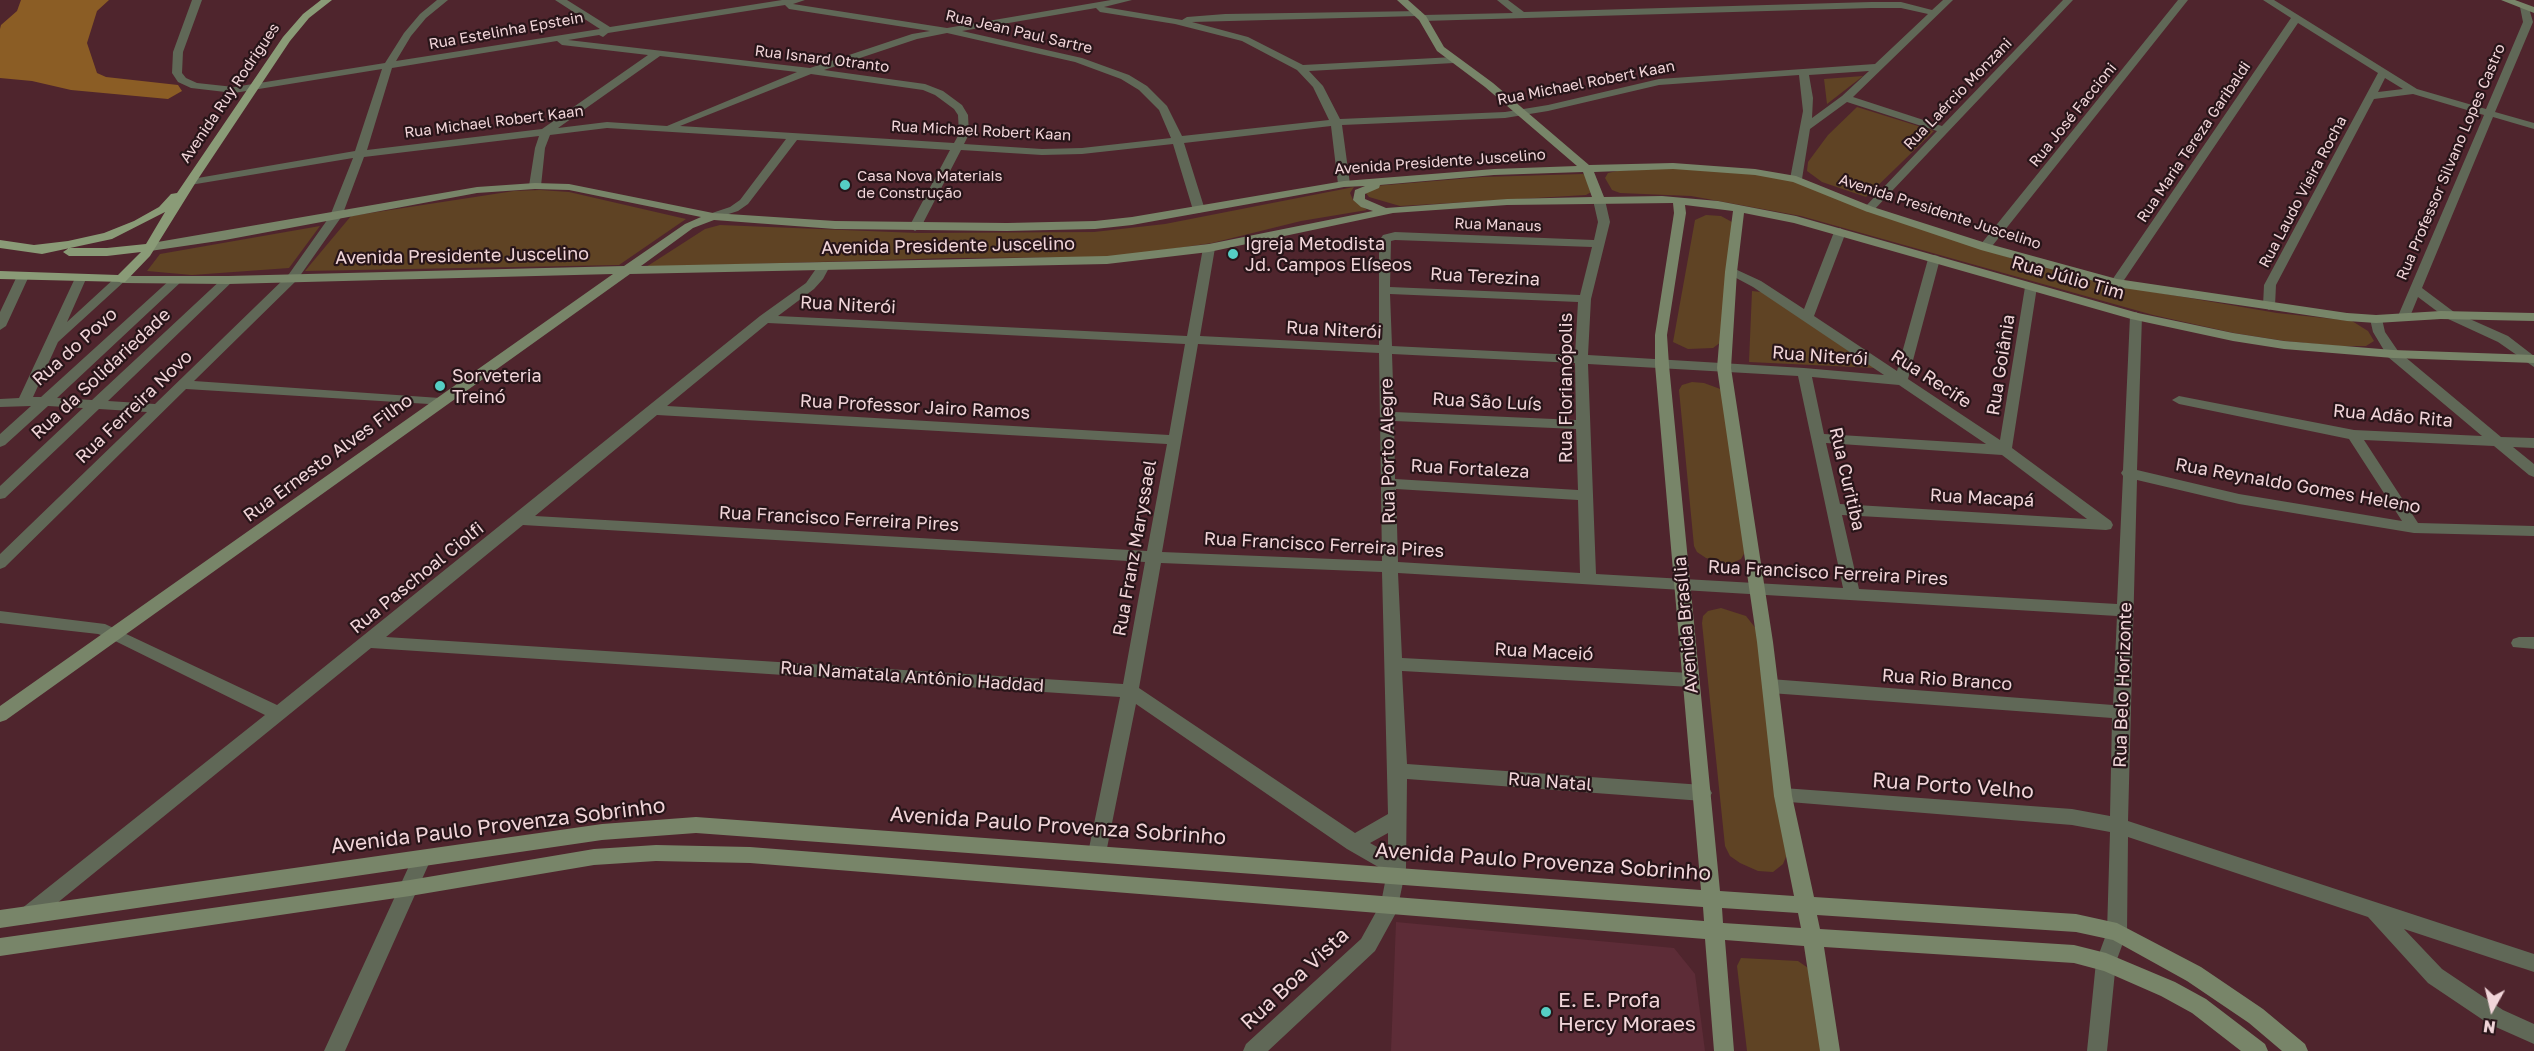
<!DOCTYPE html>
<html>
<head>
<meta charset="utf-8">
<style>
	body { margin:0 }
	#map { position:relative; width:2534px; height:1051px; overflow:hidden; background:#4f252d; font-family:"Golos Text",sans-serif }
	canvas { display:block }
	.north { position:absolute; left:2462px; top:979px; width:60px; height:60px; -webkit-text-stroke:4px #281519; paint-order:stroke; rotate:188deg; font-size:16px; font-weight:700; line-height:24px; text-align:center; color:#f1d5d9 }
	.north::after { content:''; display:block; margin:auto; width:21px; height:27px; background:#f1d5d9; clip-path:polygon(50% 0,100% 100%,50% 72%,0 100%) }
</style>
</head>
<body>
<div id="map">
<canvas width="2534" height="1051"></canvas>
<div class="north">N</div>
</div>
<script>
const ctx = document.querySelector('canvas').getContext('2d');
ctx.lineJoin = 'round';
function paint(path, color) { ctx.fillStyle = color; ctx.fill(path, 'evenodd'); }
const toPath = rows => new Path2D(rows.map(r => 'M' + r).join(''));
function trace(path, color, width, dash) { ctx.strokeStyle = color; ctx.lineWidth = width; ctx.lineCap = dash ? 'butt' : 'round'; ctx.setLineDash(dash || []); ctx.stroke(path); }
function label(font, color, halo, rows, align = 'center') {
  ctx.font = font + ' "Golos Text",sans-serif'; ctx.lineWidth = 4.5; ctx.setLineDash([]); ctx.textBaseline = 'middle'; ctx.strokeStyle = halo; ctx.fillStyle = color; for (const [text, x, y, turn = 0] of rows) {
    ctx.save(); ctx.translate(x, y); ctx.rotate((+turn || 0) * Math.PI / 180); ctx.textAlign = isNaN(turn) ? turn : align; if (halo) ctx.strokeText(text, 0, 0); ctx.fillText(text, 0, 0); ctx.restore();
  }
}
const built = toPath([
	[1396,922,1674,948,1695,974,1705,1051,1391,1051]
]);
const green = toPath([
	[1863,76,1827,104,1824,79],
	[1857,107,1934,131,1866,197,1822,182,1807,171,1808,162,1828,135],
	[1674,168,1756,173,1795,181,2013,259,2065,273,2119,286,2277,313,2352,321,2368,331,2374,341,2366,346,2338,346,2285,341,2234,333,2153,315,1801,216,1691,196,1620,193,1612,190,1605,178,1608,173,1617,171],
	[1583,174,1589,177,1593,191,1586,195,1400,206,1369,197,1366,193,1375,186,1482,177],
	[1354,187,1350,193,1353,200,1367,210,1301,221,1212,243,1115,257,950,258,646,267,705,229,720,225,917,233,1094,232,1165,224],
	[540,190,569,192,686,219,619,265,305,271,351,216,514,191],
	[1706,215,1721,216,1732,222,1721,342,1713,348,1688,349,1673,342,1695,220],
	[320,226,289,268,192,275,147,271,160,254],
	[1752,291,1770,293,1875,368,1749,362],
	[1692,382,1704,383,1723,390,1745,552,1741,559,1730,564,1706,558,1697,552,1694,546,1679,390,1682,385],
	[1721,608,1746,616,1757,630,1788,852,1783,864,1773,872,1758,871,1740,863,1730,856,1725,846,1702,623,1703,616,1708,611],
	[1741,958,1798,961,1811,970,1827,1051,1747,1051,1737,966]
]);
const forest = toPath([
	[21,0,109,0,97,11,87,43,97,73,106,77,178,85,182,91,168,99,71,90,32,81,0,78,0,29,1,25,17,11]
]);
const street = toPath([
	[192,0,202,0,183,52,182,73,186,78,197,83,234,87,385,63,404,33,420,14,437,0,448,0,426,18,411,36,396,61,600,29,555,0,567,0,610,27,782,0,805,0,793,4,947,28,1111,0,1132,0,1104,7,1182,20,1187,17,1225,14,1421,11,1421,15,1418,16,1192,22,1248,37,1303,65,1454,57,1459,60,1454,63,1309,71,1323,86,1340,119,1505,112,1548,105,1659,79,1875,64,1928,14,1901,8,1871,8,1423,21,1418,18,1423,15,1513,13,1497,0,1508,0,1524,12,1871,2,1901,2,1932,10,1943,0,1953,0,1853,97,1942,126,2063,0,2073,0,1873,211,1869,212,1865,211,1865,207,1937,131,1847,102,1810,129,1802,179,1800,181,1792,181,1790,179,1803,111,1799,75,1659,85,1548,111,1505,118,1342,125,1350,184,1344,187,1338,184,1331,126,1184,143,1205,210,1199,213,1193,210,1173,144,1082,154,1042,155,961,150,921,227,915,231,909,227,950,150,797,140,748,204,738,211,713,219,709,218,709,214,730,207,740,200,786,139,607,128,550,135,545,148,541,186,535,189,529,186,535,148,539,136,364,157,342,216,297,280,194,381,440,398,445,399,447,402,445,405,186,389,5,567,0,569,0,554,147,412,99,409,5,498,0,499,0,486,83,408,48,406,5,445,0,447,0,434,31,406,0,407,0,399,19,398,76,276,80,275,86,279,67,322,117,276,121,275,127,279,58,342,33,397,41,397,172,278,176,277,182,281,57,398,92,400,224,277,228,276,234,280,108,401,155,404,289,274,330,216,353,158,190,185,186,184,186,180,355,151,382,69,234,93,191,88,178,82,172,73,173,52,192,0],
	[785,5,789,9,930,31,912,34,810,68,568,40,599,35,603,37,608,33,785,5],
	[1096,8,1100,12,1175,24,1242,41,1297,70,1313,87,1329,120,1182,136,1167,106,1147,86,1129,75,1082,58,962,31,1096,8],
	[947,33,1075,62,1121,79,1139,90,1159,110,1171,138,1082,148,1042,149,964,144,969,134,968,115,962,105,943,91,925,84,824,70,917,39,947,33],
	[557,41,562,45,648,55,542,129,367,150,392,68,557,41],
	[660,56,797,72,667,126,607,122,558,128,660,56],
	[1869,71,1842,96,1812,118,1813,98,1809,75,1869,71],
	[811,74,923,90,935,95,954,109,958,115,959,134,954,143,680,126,811,74],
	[2178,0,2188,0,1989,250,1981,250,1981,244,2178,0],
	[2263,0,2274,0,2417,89,2486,109,2523,22,2520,7,2528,5,2533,22,2495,112,2534,123,2534,129,2493,117,2422,288,2454,312,2508,336,2534,356,2534,367,2498,342,2446,318,2418,297,2409,319,2404,320,2398,316,2484,115,2413,94,2374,99,2276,285,2275,306,2269,310,2263,306,2264,285,2378,73,2298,23,2120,286,2112,286,2110,283,2291,18,2263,0],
	[2385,78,2403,89,2378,92,2385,78],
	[1599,197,1605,200,1610,222,1591,299,1588,355,1804,368,1884,375,1753,287,1725,272,1727,269,1735,269,1761,281,1804,309,1834,232,1840,228,1846,232,1814,316,1897,371,1928,259,1934,255,1938,256,1940,259,1908,379,2000,440,2025,287,2031,283,2037,287,2012,448,2111,521,2113,525,2111,529,2106,530,1842,515,1859,589,2117,604,2123,476,2121,473,2123,470,2130,316,2136,312,2142,316,2137,470,2239,494,2402,521,2349,439,2179,404,2172,400,2179,396,2354,430,2482,436,2388,357,2373,332,2370,319,2376,315,2382,319,2385,332,2398,351,2501,437,2534,438,2534,448,2513,447,2534,464,2534,477,2529,475,2494,446,2364,440,2418,523,2534,526,2534,536,2414,533,2239,504,2137,480,2128,821,2534,954,2534,972,2404,929,2442,969,2503,1010,2534,1024,2534,1044,2489,1024,2428,983,2368,917,2128,837,2127,932,2116,962,2107,1051,2087,1051,2096,962,2107,932,2110,832,2072,825,1777,801,1774,796,1777,791,1783,788,2072,809,2110,816,2112,718,1770,693,1764,691,1762,686,1764,681,1770,679,2113,705,2117,616,1398,573,1402,658,1691,673,1697,675,1699,680,1697,685,1691,687,1402,671,1407,764,1703,785,1709,788,1712,793,1709,798,1703,801,1407,779,1406,868,1397,911,1375,951,1268,1051,1243,1051,1246,1044,1361,939,1381,903,1387,872,1347,849,1136,704,1106,853,1104,859,1097,861,1090,859,1088,853,1120,697,371,648,35,921,28,924,21,921,18,915,21,909,265,715,109,638,98,634,0,623,0,611,105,624,277,705,760,316,806,283,820,263,824,262,830,266,823,279,814,289,778,316,1187,336,1203,248,1209,244,1215,248,1200,336,1379,345,1379,241,1383,235,1395,232,1594,240,1598,222,1593,200,1599,197],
	[1395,240,1592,247,1580,295,1390,287,1391,241,1395,240],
	[1390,294,1578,302,1575,355,1392,346,1390,294],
	[768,323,1185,344,1169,435,667,406,768,323],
	[1198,344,1379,353,1382,561,1162,552,1198,344],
	[1392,354,1575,363,1576,420,1394,412,1392,354],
	[1588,364,1798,376,1843,588,1596,574,1588,364],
	[1812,377,1899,385,1986,444,1824,434,1812,377],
	[657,415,1167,444,1147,551,535,516,657,415],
	[1394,421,1576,429,1578,490,1395,479,1394,421],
	[1826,443,2002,455,2087,519,1840,504,1826,443],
	[1396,489,1578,500,1580,573,1398,562,1396,489],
	[523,525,1145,562,1123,684,386,637,523,525],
	[1161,563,1382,572,1388,814,1355,833,1139,688,1161,563],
	[1388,833,1388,853,1370,843,1388,833],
	[23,272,29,276,6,326,0,330,0,312,17,276,23,272],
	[2519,637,2534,637,2534,649,2513,647,2511,643,2513,639,2519,637],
	[422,851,429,853,431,859,345,1051,324,1051,415,853,422,851]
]);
const secondary = toPath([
	[1397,0,1408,0,1426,16,1444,47,1493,83,1589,165,1673,163,1755,169,1796,176,1873,207,1989,244,2117,279,2347,313,2376,315,2441,311,2534,313,2534,321,2441,319,2376,323,2347,321,2116,287,1981,250,1865,211,1793,182,1755,175,1673,169,1594,172,1604,197,1662,196,1718,201,1796,216,2138,313,2233,333,2284,341,2393,350,2534,355,2534,363,2393,358,2284,349,2233,341,2131,319,1794,223,1744,213,1737,272,1731,368,1773,642,1792,796,1814,897,2076,914,2117,923,2201,967,2263,1009,2305,1044,2308,1051,2282,1051,2249,1023,2187,981,2113,940,2076,932,1817,915,1820,929,2074,945,2106,953,2175,982,2206,999,2265,1044,2268,1051,2241,1051,2192,1013,2161,996,2104,971,2074,963,1824,947,1840,1051,1820,1051,1804,946,1725,940,1734,1051,1714,1051,1705,939,750,863,656,861,594,865,410,896,0,956,0,938,410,880,594,849,656,845,750,847,1704,921,1703,907,696,833,602,840,0,928,0,910,602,824,696,817,1701,890,1655,365,1655,335,1674,213,1673,203,1507,205,1393,213,1209,252,1107,264,630,274,6,720,0,722,0,706,613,274,228,284,121,283,115,279,117,276,228,276,624,266,685,224,701,217,569,190,535,189,477,193,225,240,150,251,144,247,146,244,477,187,535,183,569,184,713,213,835,221,1007,223,1095,221,1132,217,1344,181,1494,169,1577,166,1485,87,1437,51,1419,20,1397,0],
	[1583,172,1592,197,1507,199,1386,208,1365,199,1365,194,1379,188,1380,185,1494,175,1583,172],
	[1365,186,1355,190,1353,200,1361,207,1373,211,1209,244,1107,256,641,266,693,228,714,220,835,229,1007,231,1095,229,1132,225,1344,187,1365,186],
	[1685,205,1733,211,1725,272,1717,368,1757,642,1774,796,1794,896,1720,891,1669,365,1667,335,1686,213,1685,205],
	[1722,908,1798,913,1801,928,1723,923,1722,908],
	[2501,0,2515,0,2534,7,2534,13,2501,0]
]);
const primary = toPath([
	[321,0,332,0,309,18,290,41,196,182,150,256,125,282,0,279,0,271,118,275,141,252,107,256,69,256,63,252,69,248,107,248,146,244,165,212,112,239,42,254,0,248,0,240,34,245,68,241,104,233,134,221,159,207,171,194,177,193,283,37,303,14,321,0]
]);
const markers = [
	[845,185,6,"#55cec4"],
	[1233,254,6,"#55cec4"],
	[440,386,6,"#55cec4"],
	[1546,1012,6,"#55cec4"]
];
const farStreetnames = [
	["Rua Estelinha Epstein",506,31,-10],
	["Rua Jean Paul Sartre",1019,32,13],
	["Rua Isnard Otranto",822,59,7],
	["Rua Michael Robert Kaan",1586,83,-11],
	["Avenida Ruy Rodrigues",230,93,-56],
	["Rua Laércio Monzani",1958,94,-46],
	["Rua José Faccioni",2073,115,-51],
	["Rua Michael Robert Kaan",494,122,-7],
	["Rua Michael Robert Kaan",981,131,3],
	["Rua Maria Tereza Garibaldi",2194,142,-56],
	["Avenida Presidente Juscelino",1440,162,-4],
	["Rua Professor Silvano Lopes Castro",2451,162,-67],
	["Rua Laudo Vieira Rocha",2303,192,-62],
	["Avenida Presidente Juscelino",1940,212,18],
	["Rua Manaus",1498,225,2]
];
const farPoinames = [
	["Casa Nova Materiais",857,176],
	["de Construção",857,193]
];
const poiNames = [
	["Igreja Metodista",1245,244],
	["Jd. Campos Elíseos",1245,265],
	["Sorveteria",452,376],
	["Treinó",452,397]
];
const streetNames = [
	["Avenida Presidente Juscelino",948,246,-1],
	["Avenida Presidente Juscelino",462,256,-1],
	["Rua Terezina",1485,277,3],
	["Rua Júlio Tim",2068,278,16],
	["Rua Niterói",848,305,3],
	["Rua Niterói",1334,330,3],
	["Rua do Povo",75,347,-42],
	["Rua Niterói",1820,356,4],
	["Rua Goiânia",2001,365,-81],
	["Rua da Solidariedade",101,374,-43],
	["Rua Recife",1931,379,33],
	["Rua Florianópolis",1566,388,-90],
	["Rua São Luís",1487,402,3],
	["Rua Ferreira Novo",134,407,-44],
	["Rua Professor Jairo Ramos",915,407,3],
	["Rua Adão Rita",2393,416,5],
	["Rua Porto Alegre",1388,451,-91],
	["Rua Ernesto Alves Filho",328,458,-36],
	["Rua Fortaleza",1470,469,3],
	["Rua Curitiba",1847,479,77],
	["Rua Reynaldo Gomes Heleno",2298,486,10],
	["Rua Macapá",1982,498,3],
	["Rua Francisco Ferreira Pires",839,519,3],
	["Rua Francisco Ferreira Pires",1324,545,3],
	["Rua Franz Maryssael",1135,548,-80],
	["Rua Francisco Ferreira Pires",1828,573,3],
	["Rua Paschoal Ciolfi",417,578,-39],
	["Avenida Brasília",1686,625,-95],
	["Rua Maceió",1544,652,3],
	["Rua Namatala Antônio Haddad",912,677,4],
	["Rua Rio Branco",1947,680,4],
	["Rua Belo Horizonte",2123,685,-88],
	["Rua Natal",1550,782,4]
];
const nearStreetnames = [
	["Rua Porto Velho",1953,786,4],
	["Avenida Paulo Provenza Sobrinho",498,826,-7],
	["Avenida Paulo Provenza Sobrinho",1058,826,4],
	["Avenida Paulo Provenza Sobrinho",1543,862,4],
	["Rua Boa Vista",1295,979,-43]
];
const nearPoinames = [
	["E. E. Profª",1558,1000],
	["Hercy Moraes",1558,1024]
];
paint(built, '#5d2c37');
paint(green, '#5f4324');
paint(forest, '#8b5d25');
paint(street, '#606857');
paint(secondary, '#788569');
paint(primary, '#8a9b77');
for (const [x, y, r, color] of markers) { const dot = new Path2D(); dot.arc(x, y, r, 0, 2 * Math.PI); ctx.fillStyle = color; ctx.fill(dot); trace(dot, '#281519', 2); }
label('15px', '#f1d5d9', '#281519', farStreetnames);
label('15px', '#f1d5d9', '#281519', farPoinames, 'left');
label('18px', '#f1d5d9', '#281519', poiNames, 'left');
label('18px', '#f1d5d9', '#281519', streetNames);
label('21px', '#f1d5d9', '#281519', nearStreetnames);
label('21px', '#f1d5d9', '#281519', nearPoinames, 'left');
</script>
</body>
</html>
